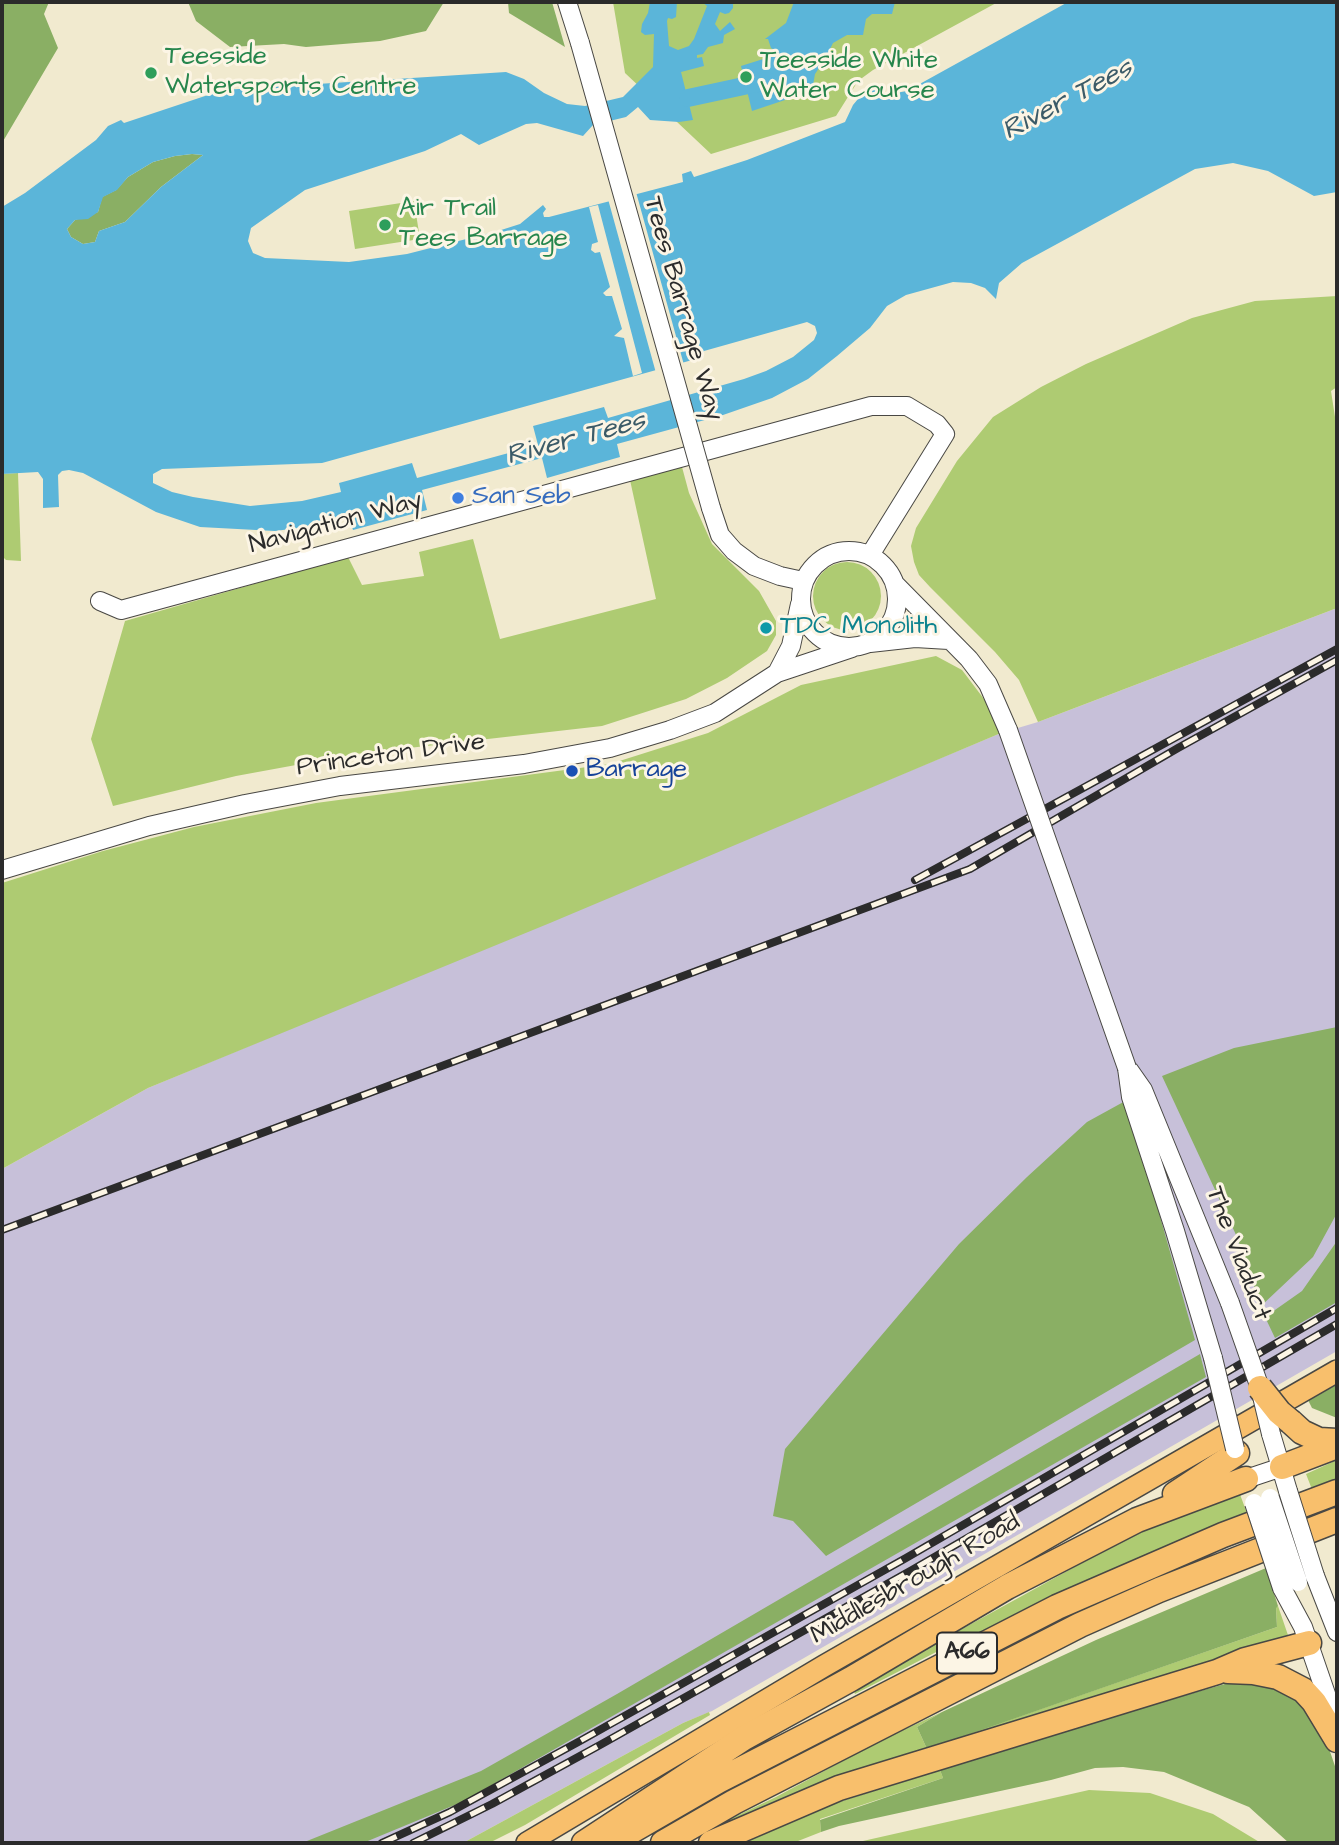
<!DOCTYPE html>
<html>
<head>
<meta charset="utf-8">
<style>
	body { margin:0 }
	#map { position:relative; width:1339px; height:1845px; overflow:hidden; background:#f1eacf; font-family:"Architects Daughter",sans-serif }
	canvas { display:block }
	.frame { position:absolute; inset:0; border:4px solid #2b2b2b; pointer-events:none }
</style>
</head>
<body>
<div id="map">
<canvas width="1339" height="1845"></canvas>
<div class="frame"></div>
</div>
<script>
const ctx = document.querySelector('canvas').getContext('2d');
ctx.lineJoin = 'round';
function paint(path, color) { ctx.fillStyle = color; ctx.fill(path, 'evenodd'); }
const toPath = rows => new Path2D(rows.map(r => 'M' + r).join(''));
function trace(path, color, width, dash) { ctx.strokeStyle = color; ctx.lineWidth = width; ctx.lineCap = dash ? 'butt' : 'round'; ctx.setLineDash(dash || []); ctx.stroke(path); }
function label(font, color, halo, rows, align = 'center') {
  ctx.font = font + ' "Architects Daughter",sans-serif'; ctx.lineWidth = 6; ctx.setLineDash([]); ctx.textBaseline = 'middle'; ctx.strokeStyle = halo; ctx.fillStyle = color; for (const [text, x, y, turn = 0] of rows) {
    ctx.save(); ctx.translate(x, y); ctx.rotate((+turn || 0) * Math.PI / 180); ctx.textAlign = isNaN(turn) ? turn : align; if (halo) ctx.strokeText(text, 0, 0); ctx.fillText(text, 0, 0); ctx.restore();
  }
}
const industrial = toPath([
	[1337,608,1337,1351,712,1711,683,1723,463,1843,2,1843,2,1169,148,1088,1001,733,1038,722]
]);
const green = toPath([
	[613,2,998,2,873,70,858,81,836,116,711,154,625,73],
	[414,201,420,239,355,249,349,211],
	[1337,296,1337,387,1331,391,1337,430,1337,608,1038,722,1019,680,995,652,930,587,919,575,914,562,911,546,916,528,957,461,993,417,1041,387,1086,364,1192,318,1255,301],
	[682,467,689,493,712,544,759,591,776,621,776,635,767,651,727,678,686,699,602,726,356,754,236,776,113,806,91,739,125,621,348,557,362,585,424,576,419,552,473,539,500,639,656,599,630,480],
	[18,473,21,561,6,560,2,556,2,474],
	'813 596a34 34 0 1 1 68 0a34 34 0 1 1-68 0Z',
	[936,656,962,670,987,703,1001,733,550,923,148,1088,2,1169,2,883,103,851,194,827,316,803,610,764,708,733,801,685],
	[1337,1460,1337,1483,1313,1492,1306,1474],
	[1238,1489,1248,1516,942,1649,855,1694,853,1689,1109,1548,1163,1522],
	[1278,1606,1290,1641,940,1744,1277,1627,1276,1607],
	[709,1712,710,1715,525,1825,489,1843,463,1843,683,1723],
	[942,1712,917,1727,927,1749,815,1785,729,1824,726,1821,776,1797,876,1743],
	[940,1770,943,1778,820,1819,821,1832,793,1843,738,1843,817,1809],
	[1089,1790,1150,1793,1213,1814,1261,1843,854,1843]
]);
const forest = toPath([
	[2,2,49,2,44,14,58,48,2,143],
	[188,2,444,2,426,31,380,41,306,47,284,44,230,47,196,21],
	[508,2,552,2,565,47,509,13],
	[192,154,203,155,161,187,125,222,99,231,95,242,83,244,71,237,67,229,75,220,98,212,102,197,116,190,128,177,153,162,175,156],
	[1337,1027,1337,1213,1313,1257,1261,1306,1237,1237,1162,1076,1234,1048],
	[1127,1100,1195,1340,826,1556,793,1521,773,1516,785,1449,959,1244,1027,1177,1087,1122],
	[1337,1241,1337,1302,1275,1338,1265,1317,1302,1291],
	[1200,1354,1206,1377,462,1802,363,1843,302,1843,481,1771,617,1694],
	[1337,1384,1337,1418,1312,1408,1308,1400],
	[1266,1568,1278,1606,1276,1608,1277,1627,927,1749,917,1727,942,1712,1096,1640],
	[1254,1679,1300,1698,1323,1731,1337,1772,1337,1843,1289,1843,1249,1807,1164,1772,1123,1767,1095,1768,1051,1780,839,1826,821,1832,820,1820,943,1778,940,1770,1158,1703,1232,1682]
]);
const water = toPath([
	[650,2,677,2,676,17,672,19,668,18,667,21,669,46,678,50,689,46,694,39,707,6,702,2,733,2,733,8,729,13,725,14,720,12,715,24,720,31,730,22,735,29,724,35,723,43,708,47,703,54,697,55,697,58,702,57,704,66,681,72,693,120,679,122,650,120,638,107,626,117,593,125,583,136,537,123,526,124,479,145,461,134,425,151,305,190,251,228,248,241,253,253,265,258,349,262,407,254,498,231,520,224,543,205,546,209,543,213,544,217,549,217,683,182,682,174,691,171,694,177,747,160,845,122,853,105,867,88,890,94,907,91,1068,2,1337,2,1337,192,1314,196,1268,171,1233,163,1195,169,1022,263,999,283,996,299,985,288,971,283,953,282,906,295,887,306,870,328,837,356,808,379,772,398,723,415,617,444,620,457,547,478,542,458,422,490,427,510,353,530,349,517,298,528,275,531,200,527,156,512,83,473,69,470,62,471,58,475,59,507,43,508,43,479,38,472,2,474,2,207,25,193,96,140,108,126,121,120,124,123,223,90,506,72,524,79,544,93,567,104,585,106,623,97,653,67,654,34,645,35,641,32,642,24,648,13],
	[192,154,203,155,161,187,125,222,99,231,95,242,83,244,71,237,67,229,75,220,88,219,98,212,103,197,117,190,128,177,153,162,175,156],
	[807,322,815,326,817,333,814,340,793,357,766,371,744,379,608,418,604,407,533,426,538,445,417,478,412,463,339,483,341,492,302,501,250,506,193,497,172,492,153,483,153,474,162,469,322,463,703,357,704,351],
	[794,2,895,2,892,14,872,14,866,19,863,35,847,35,833,43,830,49,830,57,821,65,815,74,812,91,752,111,741,66,776,55,776,51,771,48,768,39,765,39,786,23]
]);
const pier = toPath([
	[636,192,684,365,656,373,608,199],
	[598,205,642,373,633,376,624,338,614,336,622,329,612,296,606,296,603,293,610,287,600,252,595,253,591,250,592,244,598,242,589,207]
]);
const canal = toPath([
	[688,98,767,81]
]);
const minor = toPath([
	[567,2,580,43],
	[711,508,720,535,734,551,754,566,780,576,803,581],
	'801 599a48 48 0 1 1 96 0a48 48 0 1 1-96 0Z',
	[895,584,969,659,988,684,1008,730],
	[100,601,121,610,871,406,907,406,937,424,945,434,870,555],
	[870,643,915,638,949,640],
	[777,673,791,646,800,604],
	[2,870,149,826,245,804,340,786,524,764,610,748,670,730,715,713,777,673,852,648],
	[1127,1068,1131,1097,1175,1231,1213,1358],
	[1129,1070,1143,1090,1230,1303],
	[1271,1434,1288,1491],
	[1246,1479,1282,1467],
	[1315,1576,1337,1632],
	[1282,1588,1303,1627,1337,1726]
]);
const major = toPath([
	[527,1843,824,1666,1337,1371]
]);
const highway = toPath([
	[1291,1422,1302,1432,1319,1440,1337,1441],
	[1282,1467,1337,1446],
	[1175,1494,1237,1453],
	[1228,1671,1253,1672,1278,1677,1303,1690,1314,1702,1337,1740],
	[584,1843,744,1738,851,1679,1007,1587,1137,1520,1246,1479],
	[611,1843,718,1781,1057,1607,1223,1535,1337,1492],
	[663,1843,734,1802,1080,1625,1159,1590,1337,1520],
	[711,1843,839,1788,1217,1672,1245,1660,1309,1643]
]);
const rail = toPath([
	[915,880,1337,649],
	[2,1230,970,869,1178,748,1337,660],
	[382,1843,450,1812,580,1741,906,1558,1337,1308],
	[413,1843,492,1804,600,1745,912,1570,1337,1324]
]);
const minorBridge = toPath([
	[580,43,711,508],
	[1008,730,1127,1068],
	[1230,1303,1260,1388,1271,1434],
	[1213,1358,1235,1449],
	[1288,1491,1315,1576],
	[1270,1498,1298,1582],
	[1254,1503,1282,1588]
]);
const highwayBridge = toPath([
	[1260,1388,1279,1412,1291,1422]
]);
const markers = [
	[151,73,7,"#2e9e5b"],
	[746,77,7,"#2e9e5b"],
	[385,225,7,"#2e9e5b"],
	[458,498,7,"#3f7fe0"],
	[766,628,7,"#0f9aa8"],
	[572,771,7,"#1a4fb4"]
];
const shields = [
	[967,1653,60]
];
const shieldNames = [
	["A66",967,1653]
];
const leisureNames = [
	["Teesside",165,58],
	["Watersports Centre",165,88],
	["Teesside White",760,62],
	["Water Course",760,92],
	["Air Trail",399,210],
	["Tees Barrage",399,240]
];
const streetNames = [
	["Tees Barrage Way",682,309,74],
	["Navigation Way",336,524,-15],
	["Princeton Drive",391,756,-8],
	["The Viaduct",1237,1254,69],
	["Middlesbrough Road",916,1580,-30]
];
const shopNames = [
	["San Seb",472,498]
];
const cultureNames = [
	["TDC Monolith",780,628]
];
const transitNames = [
	["Barrage",586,771]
];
const waterNames = [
	["River Tees",1068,101,-28],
	["River Tees",576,440,-15]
];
paint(industrial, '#c7c0d9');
paint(green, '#aecb72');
paint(forest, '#8aaf64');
paint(water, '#5bb5d9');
paint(pier, '#f1eacf');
trace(canal, '#5bb5d9', 18);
trace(minor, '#494844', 20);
trace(major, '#494844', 24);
trace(highway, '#494844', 27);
trace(minor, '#fff', 18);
trace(major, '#f8bf6c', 21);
trace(highway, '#f8bf6c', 24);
trace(rail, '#2b2b2b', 8);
trace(rail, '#fcf5e5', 5, [16]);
trace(minorBridge, '#494844', 20, []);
trace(highwayBridge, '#494844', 27, []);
trace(minorBridge, '#fff', 18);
trace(highwayBridge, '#f8bf6c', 24);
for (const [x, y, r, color] of markers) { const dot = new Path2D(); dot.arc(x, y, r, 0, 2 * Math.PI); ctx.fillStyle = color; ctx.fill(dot); trace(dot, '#fcf5e5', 2.5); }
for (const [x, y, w] of shields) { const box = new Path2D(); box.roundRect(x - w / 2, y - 20.5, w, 41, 5); ctx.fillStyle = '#fcf5e5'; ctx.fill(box); trace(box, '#2b2b2b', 2); }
label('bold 24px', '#2b2b2b', null, shieldNames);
label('26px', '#27864d', '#fcf5e5', leisureNames, 'left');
label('26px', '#2b2b2b', '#fcf5e5', streetNames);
label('26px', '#366cbe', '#fcf5e5', shopNames, 'left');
label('26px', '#0d838f', '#fcf5e5', cultureNames, 'left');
label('26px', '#164399', '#fcf5e5', transitNames, 'left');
label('italic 28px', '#3c5b68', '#fcf5e5', waterNames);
</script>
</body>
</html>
